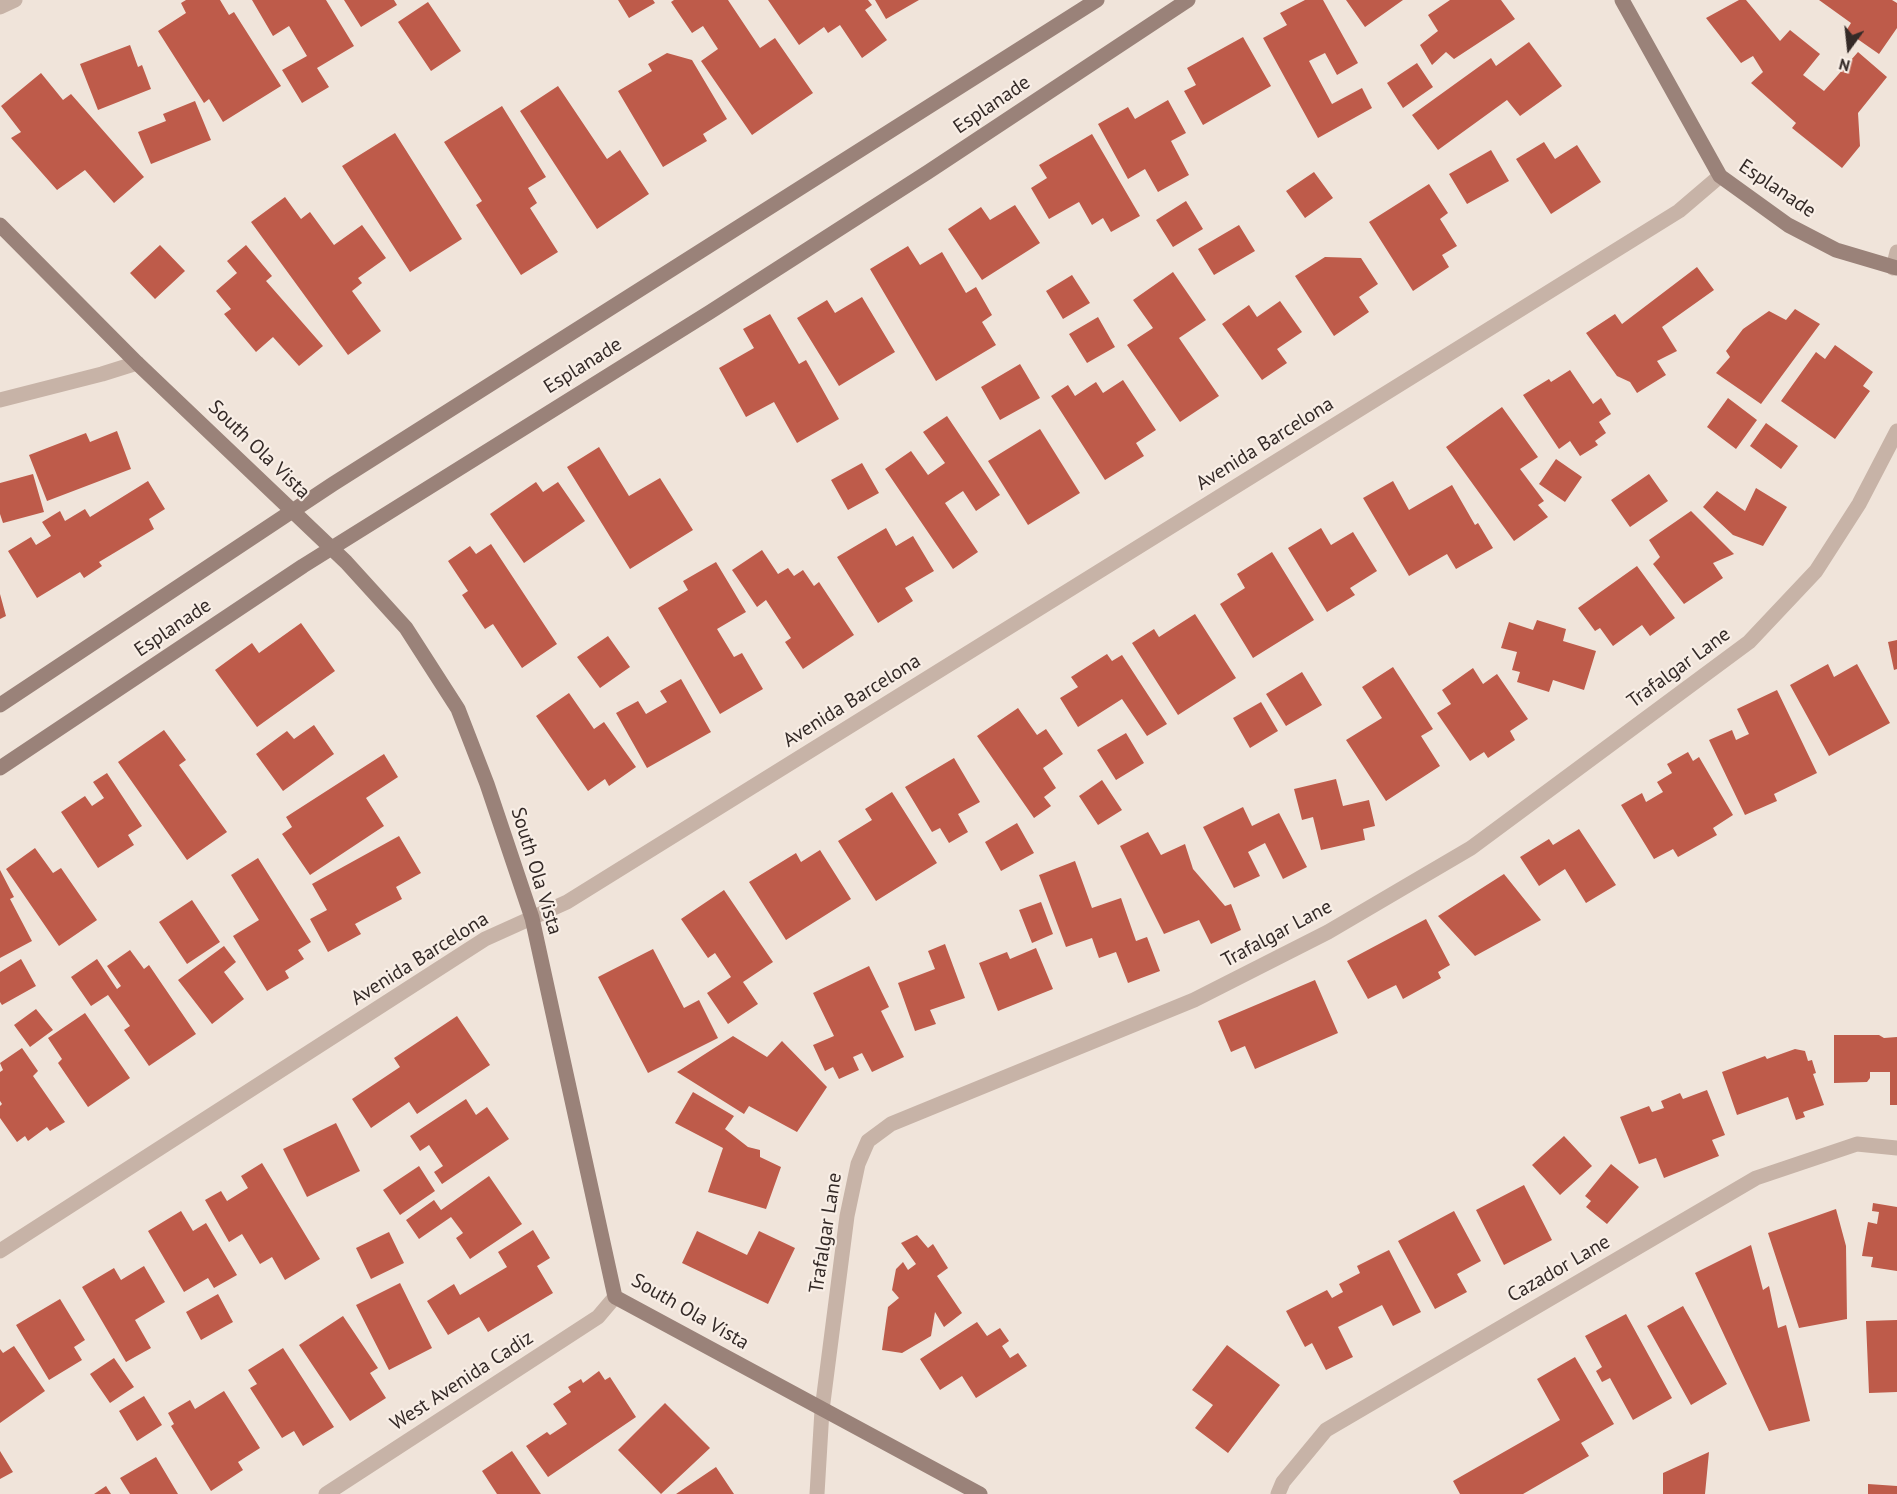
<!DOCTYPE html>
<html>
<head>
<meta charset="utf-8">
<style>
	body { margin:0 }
	#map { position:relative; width:1897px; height:1494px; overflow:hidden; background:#f0e4da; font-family:"PT Sans",sans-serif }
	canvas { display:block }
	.north { position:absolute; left:1819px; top:18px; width:60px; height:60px; -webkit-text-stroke:4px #f8eee6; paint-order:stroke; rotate:195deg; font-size:16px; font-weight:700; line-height:24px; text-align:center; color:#342a27 }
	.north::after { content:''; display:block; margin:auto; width:21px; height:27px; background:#342a27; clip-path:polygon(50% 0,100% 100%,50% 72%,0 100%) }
</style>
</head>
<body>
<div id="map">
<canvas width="1897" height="1494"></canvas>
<div class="north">N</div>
</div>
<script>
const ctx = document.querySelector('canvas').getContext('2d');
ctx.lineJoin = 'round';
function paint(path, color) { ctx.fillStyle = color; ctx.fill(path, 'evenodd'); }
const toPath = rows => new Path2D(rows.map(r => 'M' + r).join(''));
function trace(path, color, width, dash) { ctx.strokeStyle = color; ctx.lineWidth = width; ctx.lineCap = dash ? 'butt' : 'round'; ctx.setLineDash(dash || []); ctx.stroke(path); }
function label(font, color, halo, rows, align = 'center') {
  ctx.font = font + ' "PT Sans",sans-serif'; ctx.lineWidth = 4.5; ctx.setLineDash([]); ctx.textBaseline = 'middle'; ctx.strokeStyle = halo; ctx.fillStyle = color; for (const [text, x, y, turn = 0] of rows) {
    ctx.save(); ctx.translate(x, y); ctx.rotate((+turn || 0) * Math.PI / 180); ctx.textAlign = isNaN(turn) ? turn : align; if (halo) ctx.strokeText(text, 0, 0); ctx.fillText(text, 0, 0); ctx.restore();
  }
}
const building = toPath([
	[186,0,220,0,229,15,234,12,281,86,223,122,209,99,204,103,158,31,186,13,181,3],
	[252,0,326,0,354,46,317,68,329,87,302,103,282,70,307,56,289,26,273,36],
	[344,0,394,0,397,5,361,27],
	[618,0,653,0,655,3,629,18],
	[674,0,728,0,760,48,775,38,813,93,752,135,701,61,718,49,703,26,692,33,671,2],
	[768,0,868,0,872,5,865,10,887,40,862,58,840,25,828,33,824,27,799,45],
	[875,0,919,0,886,19],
	[1305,0,1323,0,1358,63,1337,75,1325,53,1309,61,1332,104,1362,88,1372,108,1318,138,1263,38,1287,25,1280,13],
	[1346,0,1403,0,1365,27],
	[1450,0,1501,0,1515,19,1454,59,1446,52,1432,65,1420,45,1438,31,1428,15],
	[1739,0,1746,0,1780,41,1790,30,1820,54,1803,75,1824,91,1858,52,1887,77,1858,113,1860,146,1842,168,1792,128,1796,123,1751,83,1763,72,1753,56,1741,63,1706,18],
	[1819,0,1892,0,1897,3,1897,28,1879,54,1846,31,1851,23],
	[428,2,461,51,431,71,398,22],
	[1243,37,1271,86,1203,125,1184,91,1196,85,1187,68],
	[1529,42,1562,86,1520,116,1507,100,1438,150,1412,115,1491,58,1496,66],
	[130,45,138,67,142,65,151,89,98,110,80,64],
	[667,53,692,60,727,119,703,134,707,141,663,167,618,91,652,71,648,64],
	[1417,63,1433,87,1403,108,1387,83],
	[41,73,63,100,71,94,144,177,114,203,85,170,57,190,11,138,21,132,1,106],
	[558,86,607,159,620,150,649,194,597,229,520,111],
	[1168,100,1186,133,1171,141,1189,175,1158,192,1145,169,1128,179,1098,124,1128,107,1135,119],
	[195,101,211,140,151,164,138,132,166,121,163,114],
	[502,106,546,177,528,188,537,203,530,208,558,252,521,275,476,205,482,201,444,142],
	[395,133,462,239,410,272,342,166],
	[1092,134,1140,216,1111,232,1103,218,1092,225,1079,202,1049,219,1031,188,1047,178,1039,165],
	[1544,142,1555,159,1577,145,1601,182,1551,214,1516,159],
	[1491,150,1509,181,1467,204,1449,174],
	[1314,172,1333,198,1305,218,1286,191],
	[1429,184,1448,213,1440,219,1457,246,1442,255,1449,267,1413,291,1369,222],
	[285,197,301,219,310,212,334,245,362,225,386,258,358,278,362,283,352,291,381,331,348,355,251,222],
	[1186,201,1203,229,1173,247,1156,220],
	[1015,205,1040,243,982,280,948,229,981,207,990,220],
	[1239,225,1255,251,1214,275,1198,249],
	[160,245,185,271,155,299,130,273],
	[246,245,272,276,266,281,323,346,299,366,273,337,256,352,224,314,231,309,216,291,237,273,227,261],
	[908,246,920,265,942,252,966,293,976,287,992,315,982,322,996,345,936,381,870,269],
	[1325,257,1361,258,1378,284,1359,297,1369,312,1334,336,1295,276],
	[1697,267,1714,290,1662,327,1677,351,1657,361,1666,375,1637,393,1630,382,1617,376,1586,333,1615,314,1622,324],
	[1173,272,1206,320,1179,338,1219,396,1180,422,1127,345,1153,328,1133,300],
	[1072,275,1090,303,1063,319,1046,291],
	[862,297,895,352,839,386,797,318,827,300,835,313],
	[1280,301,1302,332,1277,349,1287,363,1262,380,1222,324,1249,305,1257,317],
	[1795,309,1820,324,1761,404,1716,373,1730,357,1726,351,1743,329,1769,311,1786,320],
	[770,314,799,364,806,360,839,419,797,443,774,402,746,417,719,368,754,348,743,329],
	[1098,317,1115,347,1087,363,1069,334],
	[1835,345,1873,372,1863,386,1870,391,1835,439,1781,401,1816,352,1825,359],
	[1020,364,1040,398,1000,420,981,387],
	[1570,370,1593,404,1601,398,1611,414,1599,422,1606,433,1595,441,1598,445,1580,456,1570,441,1559,449,1523,395,1549,379,1551,382],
	[1123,380,1156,430,1136,443,1144,456,1105,480,1051,396,1068,385,1075,396,1096,382,1103,393],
	[1728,398,1757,420,1736,449,1707,427],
	[1502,407,1538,457,1520,469,1544,501,1538,505,1548,517,1514,541,1446,447],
	[947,416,1000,495,976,511,963,491,945,503,978,552,953,569,885,469,911,451,928,475,945,463,923,432],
	[1766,423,1798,446,1781,469,1750,446],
	[1040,429,1080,493,1028,525,988,461],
	[117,431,131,469,47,501,29,455,86,433,90,442],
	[599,447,629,496,660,478,693,530,630,569,567,467],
	[1556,459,1582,477,1565,502,1539,484],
	[862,463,879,493,848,510,831,480],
	[33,474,44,512,3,523,0,514,0,483],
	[1649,474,1668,501,1630,527,1611,500],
	[148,481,165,509,149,519,154,529,99,562,102,566,84,578,80,572,37,598,8,551,31,537,36,545,51,536,42,522,60,511,65,521,85,509,90,517],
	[1393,481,1409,510,1452,485,1475,525,1478,523,1493,548,1456,569,1447,554,1409,576,1363,498],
	[536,482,543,492,558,482,585,521,524,563,490,514],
	[1756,488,1787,507,1763,546,1733,535,1703,507,1717,491,1745,511],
	[1691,511,1734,554,1713,563,1723,578,1684,604,1653,564,1660,557,1649,540],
	[886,528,896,546,913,536,934,571,905,588,913,601,878,623,837,557],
	[1321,528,1331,545,1353,532,1377,571,1350,588,1355,595,1327,612,1288,548],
	[491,544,557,644,522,668,493,624,485,629,462,595,468,591,448,561,470,546,476,554],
	[762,550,778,574,788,568,794,576,803,570,814,586,819,582,854,635,803,669,785,642,791,638,766,600,757,607,732,570],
	[1272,552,1314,620,1253,658,1220,604,1245,588,1237,574],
	[716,562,746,612,717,629,734,657,742,653,763,689,720,714,658,608,688,590,683,581],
	[1637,566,1675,618,1650,636,1642,625,1613,646,1600,628,1595,631,1578,608],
	[0,594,6,616,0,619],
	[1195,614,1236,678,1178,715,1132,643,1154,629,1159,637],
	[1537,620,1566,629,1563,641,1596,651,1584,690,1553,680,1549,692,1517,682,1520,672,1512,670,1517,652,1501,648,1509,622,1533,630],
	[301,623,335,671,257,727,215,670,252,643,259,653],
	[608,636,630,667,600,688,577,657],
	[1897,640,1897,669,1894,670,1888,642],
	[1107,654,1112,661,1122,655,1167,724,1147,736,1122,699,1078,727,1060,698,1078,687,1071,677],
	[1828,664,1834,677,1857,664,1890,723,1829,756,1790,685],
	[1393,667,1433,729,1421,736,1440,766,1386,801,1346,740,1382,718,1362,687],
	[1473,668,1483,684,1497,674,1528,719,1510,731,1515,740,1488,758,1484,752,1470,761,1437,713,1451,704,1442,690],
	[1302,672,1322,705,1286,726,1266,694],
	[681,679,711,732,647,768,616,713,638,701,646,714,667,702,660,691],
	[1777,690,1817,773,1774,794,1777,801,1745,815,1709,740,1732,730,1736,740,1749,734,1737,709],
	[569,693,594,729,604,722,636,767,609,786,605,779,588,791,536,716],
	[1261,702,1278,731,1250,748,1233,718],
	[1018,708,1037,735,1046,729,1063,754,1043,768,1056,788,1044,797,1051,806,1034,818,977,736],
	[314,725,334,754,283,791,256,754,287,731,294,739],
	[164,730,186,760,179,765,227,832,187,860,118,762],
	[1126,733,1144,763,1116,780,1097,750],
	[1688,752,1693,761,1699,757,1733,815,1713,828,1717,835,1678,857,1673,849,1654,859,1621,805,1642,793,1646,802,1663,792,1657,782,1672,773,1667,764],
	[384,754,398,777,366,798,384,826,310,875,282,834,292,827,286,817],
	[954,758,980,802,958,814,968,832,949,843,940,828,932,832,905,787],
	[107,773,142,826,128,835,134,845,98,868,61,812,85,796,92,806,104,798,93,782],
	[1336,779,1343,806,1369,800,1375,826,1363,829,1365,840,1321,850,1313,817,1302,820,1294,789],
	[1102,780,1122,810,1098,825,1079,796],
	[892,792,937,863,876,901,838,841,872,820,865,809],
	[1243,807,1252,826,1279,813,1307,867,1283,879,1265,843,1248,852,1260,876,1234,888,1203,827],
	[1017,823,1034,853,1001,871,985,842],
	[1579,829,1616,885,1586,903,1565,869,1539,886,1520,857,1549,839,1553,845],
	[1148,832,1161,855,1185,844,1193,869,1225,906,1231,904,1241,930,1211,944,1199,920,1164,934,1120,846],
	[399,836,421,873,396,887,402,899,355,924,361,934,328,952,310,919,327,910,312,884],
	[35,848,53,873,61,868,97,920,59,946,6,869],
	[820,850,851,899,786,940,749,882,796,853,801,862],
	[258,858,311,942,298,950,304,959,285,971,289,978,267,991,233,936,259,920,231,875],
	[1075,861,1092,908,1121,898,1136,941,1147,937,1160,971,1128,983,1116,952,1099,958,1092,938,1066,947,1039,875],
	[0,870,14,897,10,899,32,941,0,958],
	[1504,874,1541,920,1475,956,1438,916],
	[724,890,773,962,743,982,758,1004,728,1024,707,993,731,977,715,953,708,958,681,919],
	[192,900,220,942,187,964,159,922],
	[1041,902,1053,934,1032,943,1019,910],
	[1426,919,1450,965,1438,972,1441,978,1403,999,1396,985,1368,999,1347,961],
	[945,944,965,998,930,1010,936,1024,915,1031,898,983,935,969,928,951],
	[224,946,236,962,224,972,244,999,212,1024,178,980],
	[1036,948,1053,989,998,1011,979,963,1007,952,1010,959],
	[653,949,684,1008,699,1000,718,1038,648,1073,598,977],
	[130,950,144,969,149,965,196,1034,149,1066,124,1030,130,1026,108,995,91,1006,71,977,97,959,117,989,121,986,107,966],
	[21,959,36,986,2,1005,0,1002,0,972],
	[869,966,889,1007,881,1011,904,1057,872,1072,862,1053,853,1057,859,1070,839,1079,833,1067,825,1071,813,1045,834,1036,813,993],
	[1315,980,1338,1033,1255,1069,1245,1046,1231,1052,1218,1021],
	[36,1009,53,1030,30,1047,14,1025],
	[85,1013,130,1078,88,1107,58,1063,62,1059,48,1038],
	[457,1016,490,1065,417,1114,409,1102,371,1128,352,1099,400,1067,394,1058],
	[1834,1035,1879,1035,1884,1038,1897,1037,1897,1105,1890,1105,1890,1072,1870,1072,1870,1078,1867,1082,1834,1083],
	[733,1036,767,1057,782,1041,827,1087,797,1132,749,1106,744,1114,677,1072],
	[22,1048,38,1071,33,1076,65,1122,50,1131,47,1127,28,1141,25,1136,17,1142,0,1118,0,1106,2,1104,0,1101,0,1072,3,1070,0,1063],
	[1795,1049,1805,1051,1808,1061,1812,1060,1816,1073,1813,1074,1824,1105,1803,1112,1805,1117,1796,1120,1788,1097,1737,1115,1722,1072,1765,1056,1767,1059],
	[1707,1090,1725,1135,1712,1140,1719,1156,1664,1178,1656,1158,1639,1164,1620,1117,1649,1106,1652,1112,1664,1108,1661,1101,1680,1093,1683,1099],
	[693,1092,734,1116,725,1129,748,1147,760,1150,760,1157,781,1167,766,1209,708,1192,723,1148,675,1123],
	[466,1099,476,1115,487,1107,509,1139,442,1184,434,1172,443,1166,429,1145,420,1151,410,1136],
	[336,1123,360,1171,307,1197,283,1149],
	[1564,1136,1592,1166,1560,1195,1532,1165],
	[262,1163,320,1259,285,1280,272,1257,260,1264,242,1234,229,1242,205,1200,221,1191,227,1201,248,1188,241,1176],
	[1611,1164,1639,1187,1607,1224,1586,1207,1591,1201,1585,1196],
	[419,1166,435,1191,400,1215,383,1190],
	[489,1176,522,1224,470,1259,456,1238,463,1233,451,1217,419,1239,406,1220,434,1200,441,1210],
	[1524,1185,1552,1240,1504,1265,1476,1210],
	[1873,1203,1897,1207,1897,1271,1871,1267,1873,1257,1862,1256,1868,1222,1877,1224,1879,1212,1872,1211],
	[1836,1209,1846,1246,1847,1319,1799,1328,1768,1233],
	[181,1211,193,1231,206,1223,237,1275,214,1288,208,1278,184,1292,148,1231],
	[1454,1211,1481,1261,1457,1274,1467,1292,1435,1309,1398,1241],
	[533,1230,550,1258,537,1266,553,1293,488,1332,479,1317,448,1335,427,1301,454,1284,460,1295,507,1267,498,1252],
	[697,1231,747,1255,759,1231,795,1248,768,1304,682,1263],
	[389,1232,404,1263,371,1279,356,1248],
	[917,1235,928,1248,933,1244,948,1268,937,1276,962,1313,944,1327,935,1312,931,1336,902,1353,882,1350,888,1307,899,1298,892,1290,896,1269,903,1262,908,1270,916,1264,901,1243],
	[1751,1245,1763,1290,1769,1286,1778,1328,1786,1325,1810,1421,1769,1431,1695,1273],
	[1389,1250,1421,1312,1393,1326,1382,1305,1338,1327,1353,1357,1326,1370,1312,1343,1305,1347,1286,1311,1327,1290,1332,1298,1343,1292,1339,1284,1360,1273,1357,1266],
	[144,1266,165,1302,135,1320,151,1348,126,1362,82,1287,114,1268,121,1280],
	[400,1283,432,1348,389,1370,356,1305],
	[218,1294,233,1322,201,1340,186,1312],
	[60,1299,85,1340,74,1347,82,1360,49,1380,16,1325],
	[1683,1306,1727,1384,1691,1405,1647,1326],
	[1626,1314,1672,1398,1633,1420,1610,1378,1602,1382,1596,1371,1602,1367,1585,1336],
	[343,1316,378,1368,370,1373,386,1398,350,1421,299,1345],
	[1897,1320,1897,1392,1869,1393,1866,1321],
	[977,1322,987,1336,1000,1328,1009,1341,1002,1346,1010,1358,1018,1353,1027,1366,976,1398,962,1376,940,1390,920,1359],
	[1227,1345,1280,1385,1228,1453,1195,1428,1213,1405,1192,1390],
	[14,1346,45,1391,0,1423,0,1349,3,1353],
	[283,1348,334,1427,303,1446,294,1431,282,1438,250,1388,257,1384,248,1370],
	[1575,1357,1614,1424,1581,1443,1589,1456,1523,1494,1460,1494,1453,1481,1560,1420,1537,1379],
	[114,1358,134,1387,110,1403,90,1374],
	[599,1371,605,1380,610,1377,636,1417,548,1477,526,1446,547,1432,550,1435,567,1424,553,1404,571,1392,568,1387,581,1379,583,1383],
	[224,1391,260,1448,238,1462,243,1470,211,1491,171,1426,174,1424,168,1413,190,1400,195,1409],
	[144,1396,162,1425,137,1441,119,1411],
	[665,1403,710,1448,661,1494,618,1450],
	[0,1451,13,1472,0,1479],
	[512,1451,541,1494,497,1494,482,1471],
	[1709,1452,1705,1494,1663,1494,1663,1473],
	[156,1457,178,1494,130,1494,120,1478],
	[716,1467,734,1494,676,1494],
	[1868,1484,1897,1486,1897,1494,1868,1494],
	[106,1486,111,1494,94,1494]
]);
const street = toPath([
	[0,7,15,0],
	[1893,268,1897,252],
	[0,400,102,374,137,363],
	[0,1251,485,939,567,902,1679,211,1720,176],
	[326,1494,598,1317,615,1297],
	[817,1494,822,1410,847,1216,858,1164,868,1141,891,1124,1194,1000,1328,932,1471,848,1749,642,1816,571,1859,504,1897,431],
	[1278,1494,1283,1482,1326,1430,1756,1178,1857,1144,1897,1148]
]);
const secondary = toPath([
	[1622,0,1720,176,1788,225,1836,250,1897,268],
	[0,225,137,363,346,562,406,628,458,709,487,784,532,918,615,1297,980,1494],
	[0,705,333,484,1097,0],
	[0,768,303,566,710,312,928,172,1188,0]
]);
const streetNames = [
	["Esplanade",992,105,-34],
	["Esplanade",1777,189,34],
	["Esplanade",583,366,-32],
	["Avenida Barcelona",1265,444,-32],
	["South Ola Vista",259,450,44],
	["Esplanade",173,628,-34],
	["Trafalgar Lane",1679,668,-36],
	["Avenida Barcelona",852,701,-32],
	["South Ola Vista",536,871,73],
	["Trafalgar Lane",1277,934,-28],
	["Avenida Barcelona",420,959,-32],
	["Trafalgar Lane",826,1233,-81],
	["Cazador Lane",1559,1269,-30],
	["South Ola Vista",690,1312,30],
	["West Avenida Cadiz",462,1381,-33]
];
paint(building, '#be5b4a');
trace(street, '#c7b3a7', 15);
trace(secondary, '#9a8279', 15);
label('20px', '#342a27', '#f8eee6', streetNames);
</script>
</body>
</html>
